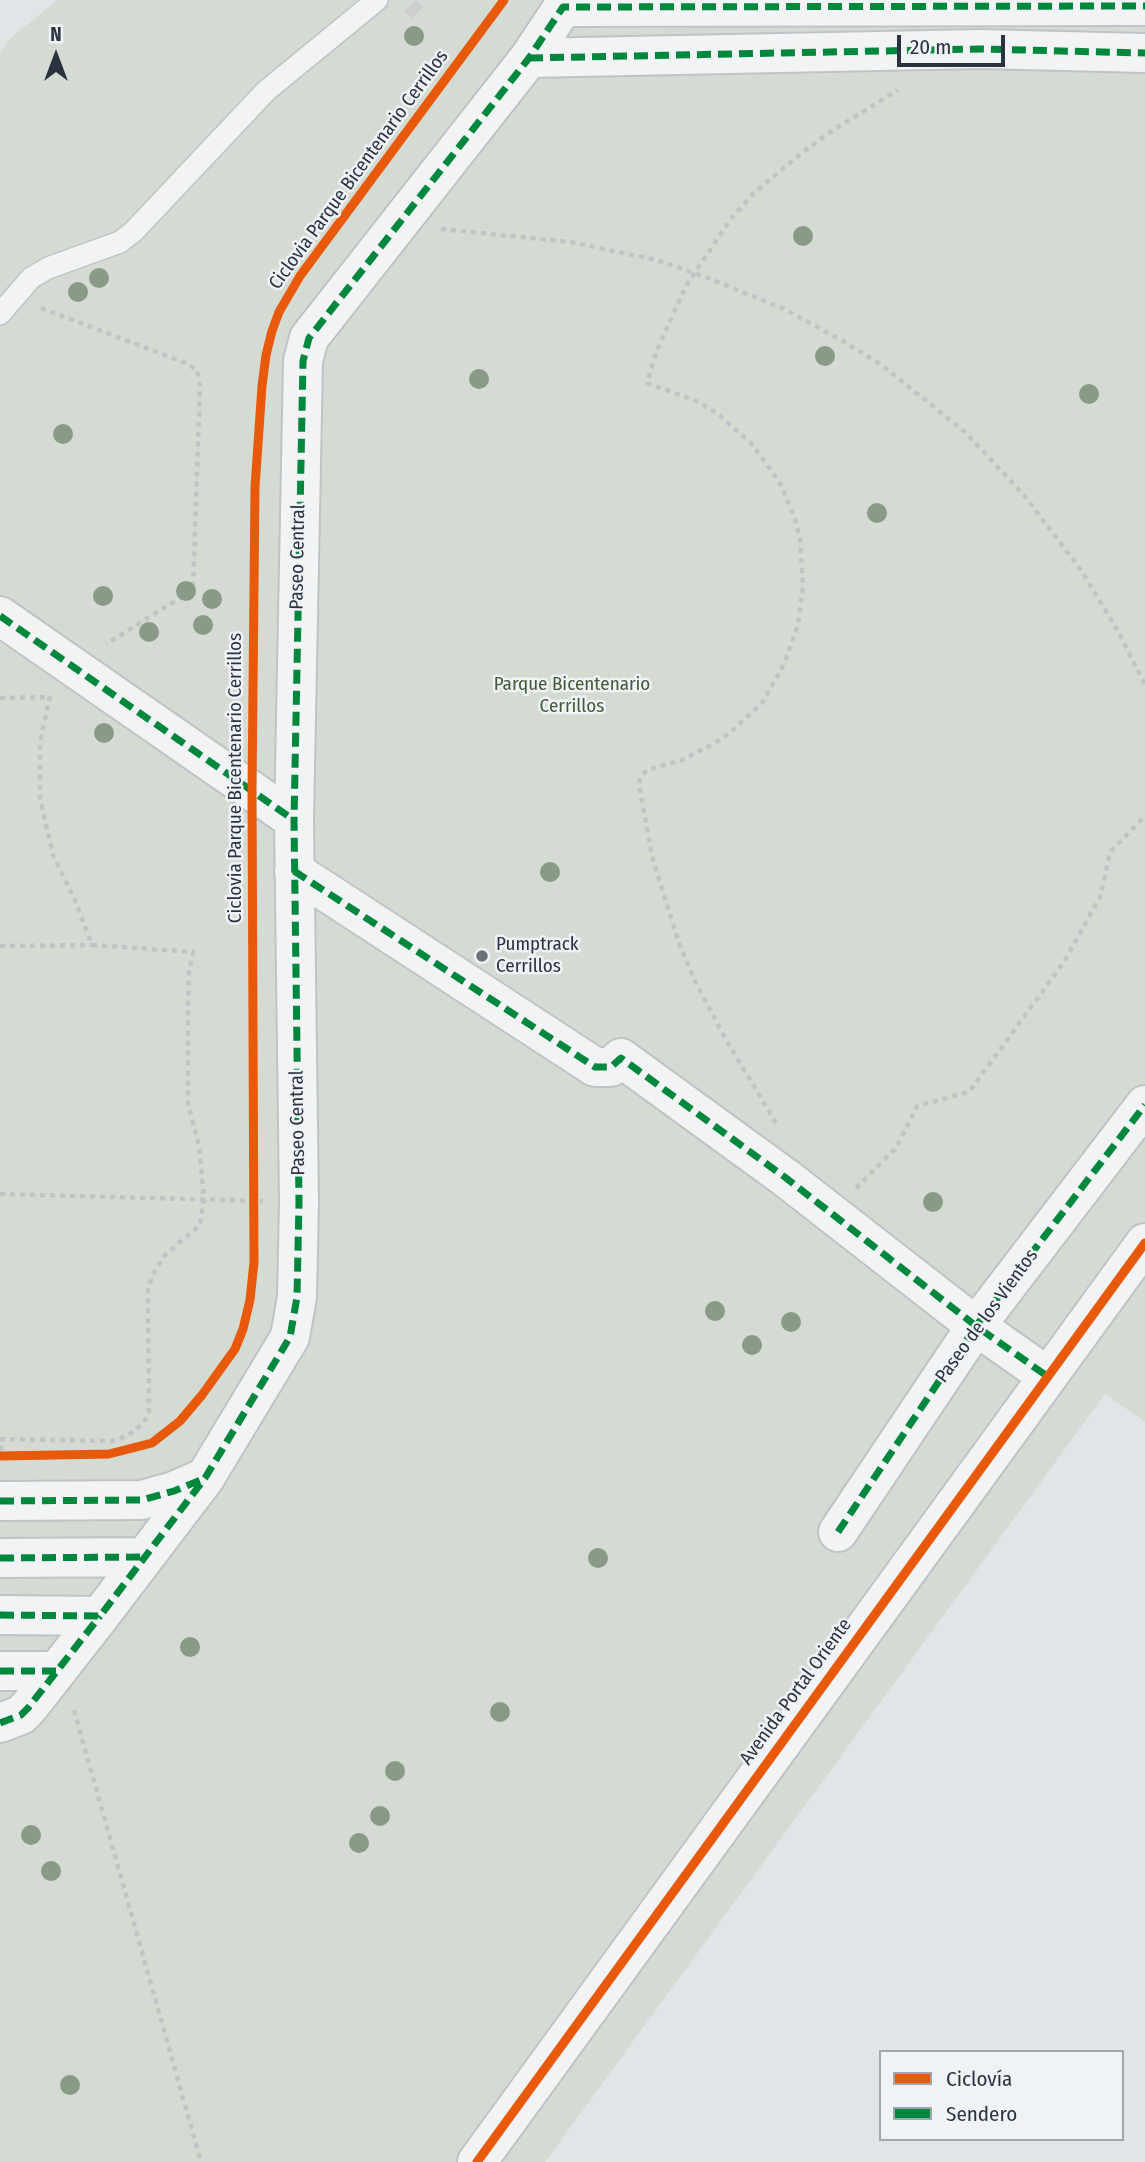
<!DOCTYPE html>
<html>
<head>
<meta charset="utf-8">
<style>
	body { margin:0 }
	#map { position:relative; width:1145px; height:2162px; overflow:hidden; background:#e2e5e7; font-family:"Fira Sans Condensed",sans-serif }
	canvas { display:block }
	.legend { position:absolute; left:879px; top:2050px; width:245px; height:91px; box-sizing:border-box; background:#f0f3f6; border:2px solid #a0a7ad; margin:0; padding:9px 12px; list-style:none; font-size:21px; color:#293440 }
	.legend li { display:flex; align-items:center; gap:14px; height:35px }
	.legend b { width:35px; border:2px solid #a0a7ad }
	.north { position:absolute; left:21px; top:21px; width:70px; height:70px; -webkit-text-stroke:5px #f0f3f6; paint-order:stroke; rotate:0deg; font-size:19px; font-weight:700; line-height:28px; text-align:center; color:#293440 }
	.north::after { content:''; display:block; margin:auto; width:24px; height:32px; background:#293440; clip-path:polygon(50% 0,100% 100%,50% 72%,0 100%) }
	.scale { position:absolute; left:897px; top:35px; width:108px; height:32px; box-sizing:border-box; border:4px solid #293440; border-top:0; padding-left:9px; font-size:21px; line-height:24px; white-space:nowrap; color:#293440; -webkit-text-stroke:5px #f0f3f6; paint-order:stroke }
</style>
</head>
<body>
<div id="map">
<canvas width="1145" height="2162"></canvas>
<ul class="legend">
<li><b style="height:9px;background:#e8590c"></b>Ciclovía</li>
<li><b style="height:9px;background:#00873e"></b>Sendero</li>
</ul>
<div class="north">N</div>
<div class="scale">20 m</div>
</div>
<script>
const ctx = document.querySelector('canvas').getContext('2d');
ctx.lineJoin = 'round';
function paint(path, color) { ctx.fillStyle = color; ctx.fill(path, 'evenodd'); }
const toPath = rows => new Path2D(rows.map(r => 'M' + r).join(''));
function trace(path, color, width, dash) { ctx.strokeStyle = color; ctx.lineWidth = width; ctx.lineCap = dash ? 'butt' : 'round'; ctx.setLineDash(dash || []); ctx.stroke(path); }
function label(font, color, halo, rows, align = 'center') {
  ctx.font = font + ' "Fira Sans Condensed",sans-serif'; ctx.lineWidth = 5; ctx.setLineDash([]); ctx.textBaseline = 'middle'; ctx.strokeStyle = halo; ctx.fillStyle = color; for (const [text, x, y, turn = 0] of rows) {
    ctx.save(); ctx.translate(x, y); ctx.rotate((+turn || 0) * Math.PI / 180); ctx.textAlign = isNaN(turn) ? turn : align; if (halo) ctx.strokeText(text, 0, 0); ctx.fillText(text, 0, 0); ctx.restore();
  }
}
const green = toPath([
	[57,0,1145,0,1145,1422,1105,1394,545,2162,0,2162,0,53,11,38]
]);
const building = toPath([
	[416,0,423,7,412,18,404,11]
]);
const path = toPath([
	[441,229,570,242,657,260,708,278,784,309,843,341,883,366,966,433,1023,494,1081,570,1118,631,1145,685],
	[41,308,188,364,197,370,200,386,193,590,106,644],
	[0,698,48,697],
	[0,946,92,945],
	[776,1123,725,1038,696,983,680,946,653,860,639,785,640,778,647,770,682,760,715,743,730,733,763,702,784,664,798,625,803,586,800,539,795,519,779,481,751,443,719,415,699,402,647,383,657,350,686,286,730,220,754,193,798,156,830,132,898,90],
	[856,1188,896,1148,917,1106,969,1092,1064,962,1101,895,1110,852,1145,816],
	[0,1194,263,1201],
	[0,1439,111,1441,127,1436,143,1424,149,1412,149,1403,148,1291,152,1276,165,1255,200,1225,204,1198,199,1146,188,1103,188,1006,189,972,193,952,92,945,74,898,53,855,40,798,40,742,50,696],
	[0,1446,7,1465],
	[74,1710,201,2162]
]);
const lane = toPath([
	[0,314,31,278,48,268,120,242,133,232,266,91,377,0]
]);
const street = toPath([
	[529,58,980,49,1145,53],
	[0,616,294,820],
	[294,871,595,1067,611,1067,621,1058,786,1178,976,1326,1047,1376],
	[0,1501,142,1500,174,1491,204,1478],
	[838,1532,976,1326,1145,1105],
	[0,1558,144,1557],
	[0,1615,100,1616,205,1478,290,1337,297,1297,299,1202,294,820,303,361,309,338,529,58,563,7,1145,6],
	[0,1671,57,1671],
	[0,1723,21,1715,28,1708,100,1616],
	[477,2162,1145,1243]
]);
const quiet = toPath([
	[529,58,980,49,1145,53],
	[0,616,294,820],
	[294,871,595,1067,611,1067,621,1058,786,1178,976,1326,1047,1376],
	[0,1501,142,1500,174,1491,203,1479],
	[838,1532,976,1326,1145,1105],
	[0,1558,144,1557],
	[0,1615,100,1616,205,1478,290,1337,297,1297,299,1202,294,820,303,361,309,338,529,58,563,7,1145,6],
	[0,1671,57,1671],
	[0,1723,21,1715,28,1708,100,1616]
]);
const cycleway = toPath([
	[0,1456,109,1454,152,1443,180,1421,202,1395,235,1349,243,1329,250,1300,254,1262,252,791,255,487,262,386,266,355,272,331,279,312,300,276,504,0],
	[477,2162,1145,1243]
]);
const trees = [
	[414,36],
	[803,236],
	[99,278],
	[78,292],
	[825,356],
	[479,379],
	[1089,394],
	[63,434],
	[877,513],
	[186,591],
	[103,596],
	[212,599],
	[203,625],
	[149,632],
	[104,733],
	[550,872],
	[933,1202],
	[715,1311],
	[791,1322],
	[752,1345],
	[598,1558],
	[190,1647],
	[500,1712],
	[395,1771],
	[380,1816],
	[31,1835],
	[359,1843],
	[51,1871],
	[70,2085]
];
const markers = [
	[482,956,7,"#6a727a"]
];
const streetNames = [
	["Ciclovia Parque Bicentenario Cerrillos",359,170,-54],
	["Paseo Central",298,557,-89],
	["Ciclovia Parque Bicentenario Cerrillos",236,778,-90],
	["Paseo Central",298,1123,-91],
	["Paseo de los Vientos",987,1316,-54],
	["Avenida Portal Oriente",796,1692,-54]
];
const parkNames = [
	["Parque Bicentenario",572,685],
	["Cerrillos",572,707]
];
const poiNames = [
	["Pumptrack",496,945],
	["Cerrillos",496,967]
];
paint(green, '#d4dbd3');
paint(building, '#cbcdcf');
trace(lane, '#c0c3c5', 24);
trace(street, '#c0c3c5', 42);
trace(path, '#c1c4c7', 4.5, [5, 5]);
trace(lane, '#f1f3f4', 21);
trace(street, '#f1f3f4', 38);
trace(quiet, '#00873e', 7, [14, 7]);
trace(cycleway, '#e8590c', 9);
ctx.fillStyle = '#899a86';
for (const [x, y] of trees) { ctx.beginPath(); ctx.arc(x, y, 10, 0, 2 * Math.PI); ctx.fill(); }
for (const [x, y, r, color] of markers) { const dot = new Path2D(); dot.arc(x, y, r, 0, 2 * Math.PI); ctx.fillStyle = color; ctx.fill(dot); trace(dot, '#f0f3f6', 2.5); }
label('19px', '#293440', '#f0f3f6', streetNames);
label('19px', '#415c37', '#f0f3f6', parkNames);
label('19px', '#293440', '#f0f3f6', poiNames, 'left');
</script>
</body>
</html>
